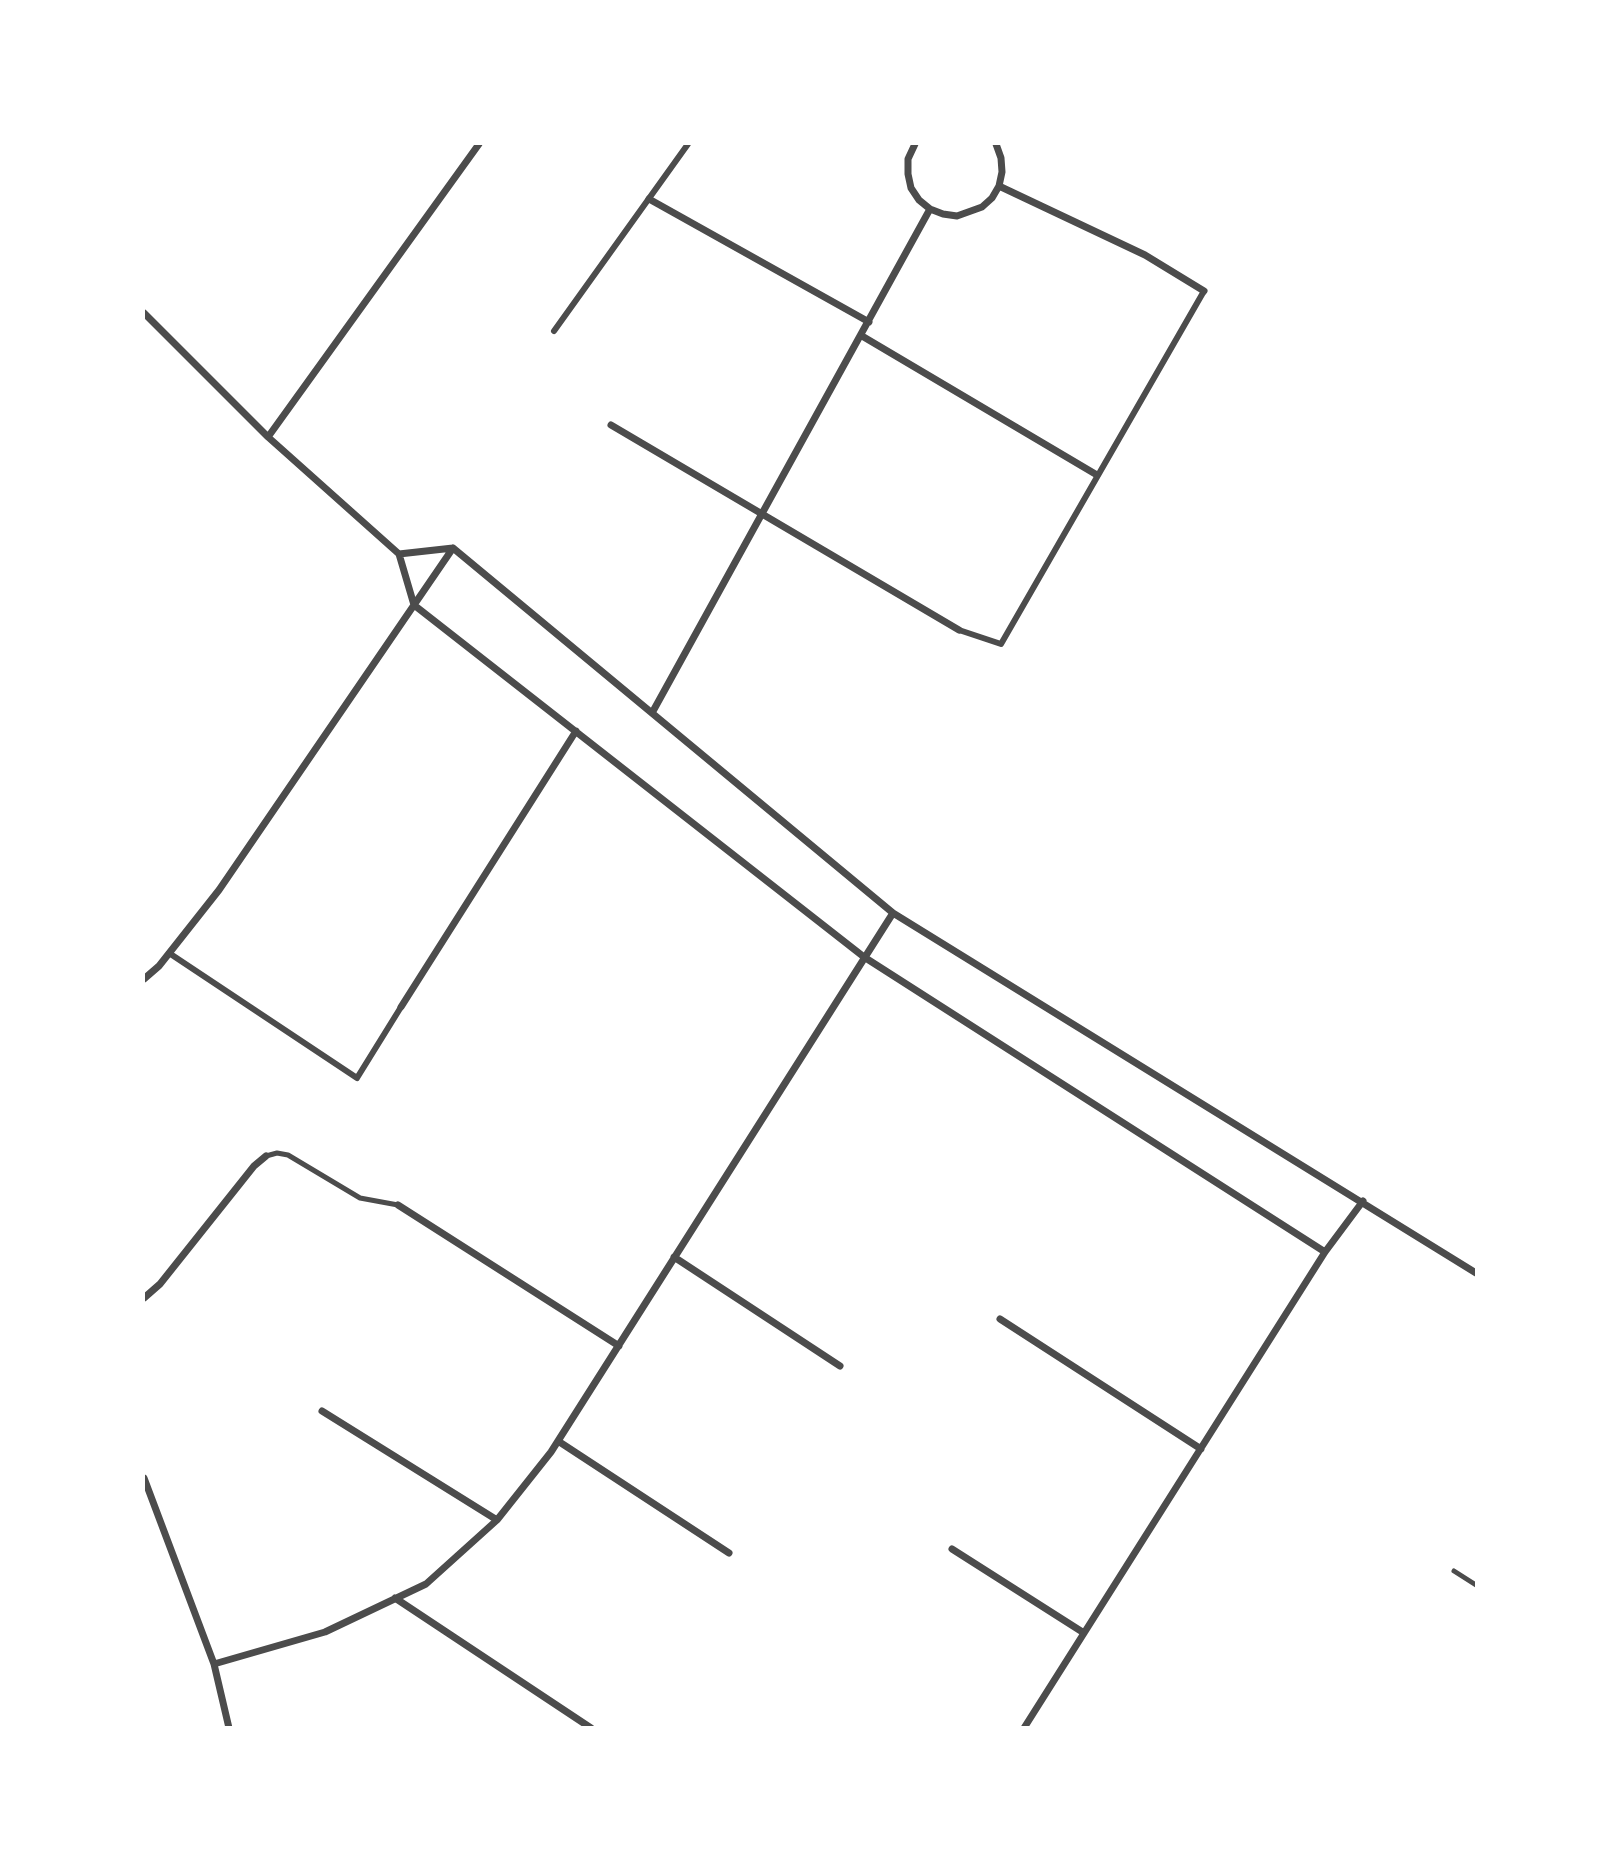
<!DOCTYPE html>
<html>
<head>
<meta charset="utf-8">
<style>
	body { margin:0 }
	#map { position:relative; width:1620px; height:1871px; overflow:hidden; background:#fff; font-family:Mulish,sans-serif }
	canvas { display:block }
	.frame { position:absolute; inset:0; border:145px solid #fff; pointer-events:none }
</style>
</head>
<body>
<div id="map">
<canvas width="1620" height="1871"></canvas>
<div class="frame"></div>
</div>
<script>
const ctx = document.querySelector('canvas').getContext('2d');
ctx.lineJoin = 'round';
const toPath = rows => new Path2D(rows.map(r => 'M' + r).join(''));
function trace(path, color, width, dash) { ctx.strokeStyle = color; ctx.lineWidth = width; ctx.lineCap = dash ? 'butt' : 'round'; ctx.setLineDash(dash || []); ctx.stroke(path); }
const service = toPath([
	[266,1156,277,1153,288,1155,360,1198,398,1205],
	[1454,1571,1476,1585]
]);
const pedestrian = toPath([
	[554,331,688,144],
	[959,630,1001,644,1204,291],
	[169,953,357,1078,401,1007]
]);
const minor = toPath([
	[915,144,908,159,908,174,911,188,919,200,930,209,943,214,957,216,982,207,992,198,999,186,1002,172,1001,158,996,144],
	[999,186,1145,255,1204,291],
	[649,199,869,322],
	[144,313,268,437,399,554,414,605,864,957,1325,1252],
	[862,336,1097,475],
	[611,425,959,630],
	[268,437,479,144],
	[399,554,453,548,893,913,1476,1273],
	[652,713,930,209],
	[144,979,159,966,219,890,453,548],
	[401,1007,576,731],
	[398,1205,619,1346],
	[674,1257,840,1366],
	[144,1298,160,1284,254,1166,266,1156],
	[1000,1319,1201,1449],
	[322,1411,497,1520],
	[558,1441,729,1553],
	[144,1478,214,1664,229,1728],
	[952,1549,1084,1633],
	[395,1598,591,1728],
	[214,1664,325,1632,426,1584,497,1520,551,1452,893,913],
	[1024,1728,1325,1252,1363,1201]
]);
trace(service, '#4c4c4c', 5);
trace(pedestrian, '#4c4c4c', 6);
trace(minor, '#4c4c4c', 7);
</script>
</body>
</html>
